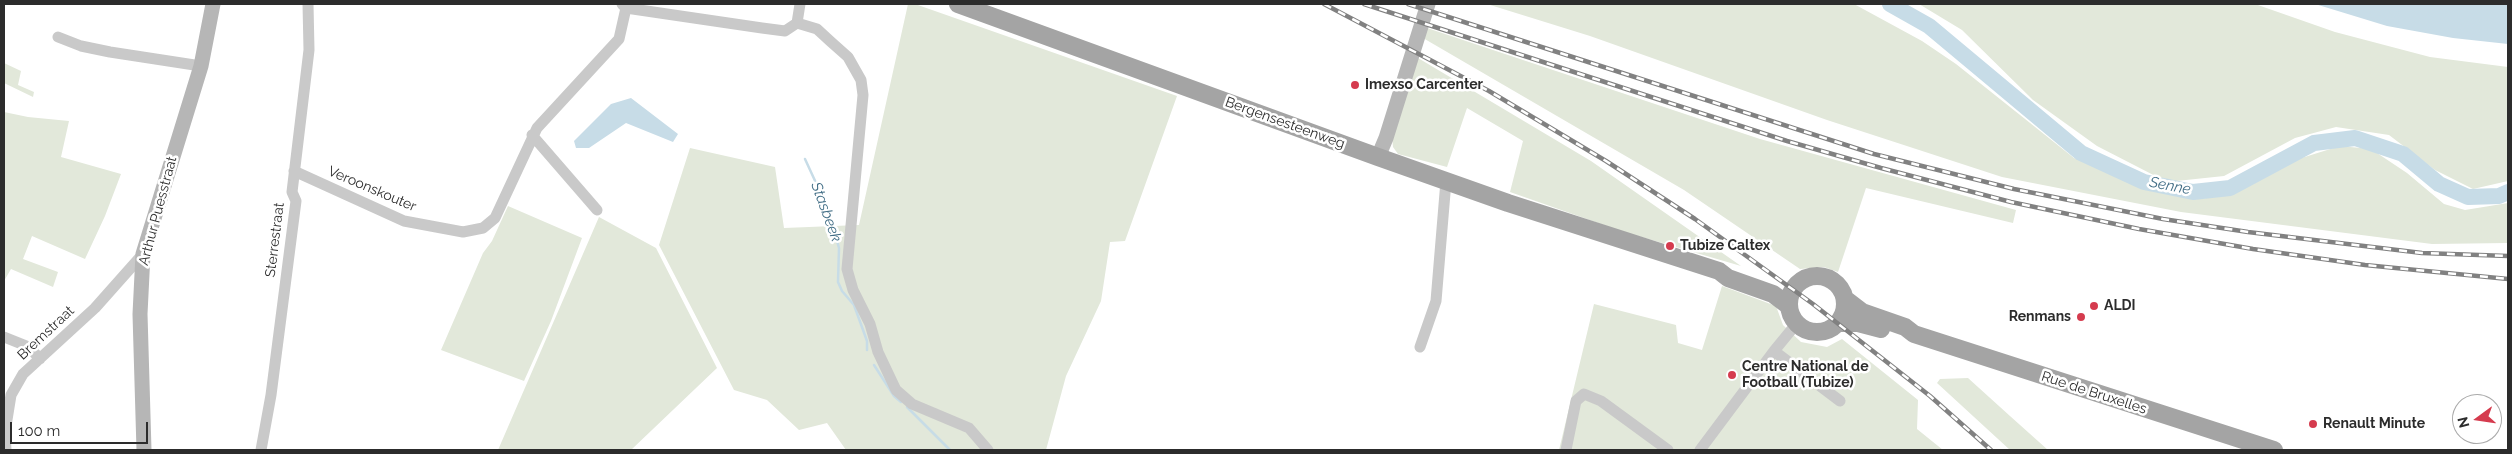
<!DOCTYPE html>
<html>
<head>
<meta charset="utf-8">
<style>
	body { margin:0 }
	#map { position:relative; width:2512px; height:454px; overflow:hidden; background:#fff; font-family:Raleway,sans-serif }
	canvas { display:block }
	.frame { position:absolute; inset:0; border:5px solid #2c2c2c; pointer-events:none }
	.north { position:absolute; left:2452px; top:394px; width:50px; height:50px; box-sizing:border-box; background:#fff; border:1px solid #ababab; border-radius:50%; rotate:256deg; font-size:14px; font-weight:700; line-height:20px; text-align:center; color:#2c2c2c }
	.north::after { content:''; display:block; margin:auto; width:18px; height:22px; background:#d53b4e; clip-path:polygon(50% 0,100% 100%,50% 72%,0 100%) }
	.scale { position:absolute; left:10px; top:422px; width:138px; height:22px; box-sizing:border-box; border:2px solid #2c2c2c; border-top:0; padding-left:6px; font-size:15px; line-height:18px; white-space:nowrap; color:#2c2c2c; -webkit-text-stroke:4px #fff; paint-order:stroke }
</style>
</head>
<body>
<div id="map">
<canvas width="2512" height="454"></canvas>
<div class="frame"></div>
<div class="north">N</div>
<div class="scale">100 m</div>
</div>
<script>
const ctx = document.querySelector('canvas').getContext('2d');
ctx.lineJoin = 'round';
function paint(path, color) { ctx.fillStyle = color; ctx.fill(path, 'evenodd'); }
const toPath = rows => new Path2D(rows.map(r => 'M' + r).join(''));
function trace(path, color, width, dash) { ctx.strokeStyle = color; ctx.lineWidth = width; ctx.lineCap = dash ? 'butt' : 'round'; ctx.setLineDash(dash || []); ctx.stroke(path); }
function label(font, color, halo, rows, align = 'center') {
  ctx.font = font + ' Raleway,sans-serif'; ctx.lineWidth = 5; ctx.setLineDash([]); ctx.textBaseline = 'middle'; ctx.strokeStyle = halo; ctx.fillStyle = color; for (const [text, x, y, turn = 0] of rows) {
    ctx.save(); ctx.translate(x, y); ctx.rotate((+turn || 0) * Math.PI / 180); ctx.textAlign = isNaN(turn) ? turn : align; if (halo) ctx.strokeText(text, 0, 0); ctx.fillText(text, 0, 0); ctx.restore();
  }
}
const green = toPath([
	[908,4,915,4,1177,96,1125,241,1110,242,1101,301,1066,376,1046,450,846,450,827,423,799,430,767,400,734,390,659,245,690,148,775,167,784,228,859,225],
	[1487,4,1854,4,1922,41,1956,64,2074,158,2140,184,2200,199,2233,194,2295,160,2340,146,2371,149,2407,173,2444,204,2465,210,2508,203,2508,243,2432,244,2181,212,2002,177,1827,120,1590,36],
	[1919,4,2255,4,2335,32,2430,57,2508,67,2508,181,2473,189,2435,170,2389,135,2336,127,2295,138,2224,176,2167,182,2097,146,2033,100,1962,30],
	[1427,28,1760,139,2016,210,2013,223,1866,188,1838,272,1824,267,1800,269,1684,190,1423,38],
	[1418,58,1591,161,1741,266,1621,231,1510,192,1523,141,1467,108,1447,167,1398,154,1393,147,1392,135],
	[4,63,21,71,18,85,34,92,33,97,4,83],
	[4,112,28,117,69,121,61,157,121,174,105,216,85,259,32,236,23,259,58,272,53,287,11,269,4,281],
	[508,206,582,238,551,321,524,381,441,350,483,253,492,241],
	[599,217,656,248,717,368,631,450,498,450],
	[1722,286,1776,306,1783,325,1801,342,1827,347,1842,339,1918,400,1917,429,1943,450,1559,450,1594,304,1676,325,1678,343,1702,350],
	[1968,378,2010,416,2048,450,2010,450,1937,383,1940,379]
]);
const water = toPath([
	[2315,4,2508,4,2508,44,2453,38,2387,26],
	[631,98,678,134,673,142,626,123,589,148,576,148,574,141,611,104]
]);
const stream = toPath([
	[805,159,828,209,839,248,838,282,842,291,854,305,867,341,867,350],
	[874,365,894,396,901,402],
	[907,407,950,450]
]);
const river = toPath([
	[1890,4,1929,26,2081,153,2144,182,2193,192,2230,188,2314,143,2355,138,2403,154,2439,184,2468,197,2499,196,2508,192]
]);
const street = toPath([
	[622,4,626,8,762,28,785,31,797,23],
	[797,23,817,29,830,41,848,57,861,80,863,95,847,269,853,290,870,324,878,352,896,390,912,404,969,428,988,450],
	[797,23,800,4],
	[58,37,81,46,110,52,201,66],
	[532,135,597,210],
	[294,171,404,221,463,232,483,228,495,218,537,128,619,39,626,8],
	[1797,323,1774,351,1840,401],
	[4,337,29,347,40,359],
	[1420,347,1436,301,1446,181],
	[6,450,5,432,11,395,23,374,95,308,143,254],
	[261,450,271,395,296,201,292,192,309,50,308,4],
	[1566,450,1576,401,1584,394,1601,401,1668,450],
	[1700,450,1774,351]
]);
const secondary = toPath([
	[1378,157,1386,138,1428,4],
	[144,450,140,314,143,254,201,66,213,4]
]);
const primary = toPath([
	[958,4,1378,157,1508,203,1719,271,1728,278,1773,294,1789,306],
	'1789 304a28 28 0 1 1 56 0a28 28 0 1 1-56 0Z',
	[1845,299,1862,312,1905,327,1914,334,2274,450],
	[1838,323,1858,323,1881,329]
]);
const rail = toPath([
	[1324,4,1489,91,1606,161,1695,219,1813,304,1930,396,1991,450],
	[1364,4,1787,141,1881,168,2011,202,2139,229,2253,249,2365,265,2508,279],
	[1408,4,1874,154,2014,189,2163,219,2248,232,2422,253,2508,256]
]);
const markers = [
	[1355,85,5,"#d53b4e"],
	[1670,246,5,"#d53b4e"],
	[2094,306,5,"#d53b4e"],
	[2081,317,5,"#d53b4e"],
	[1732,375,5,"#d53b4e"],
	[2313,424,5,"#d53b4e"]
];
const poiNames = [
	["Imexso Carcenter",1365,85],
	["Tubize Caltex",1680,246],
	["ALDI",2104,306],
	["Renmans",2071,317,"right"],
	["Centre National de",1742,367],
	["Football (Tubize)",1742,383],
	["Renault Minute",2323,424]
];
const streetNames = [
	["Bergensesteenweg",1285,123,20],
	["Veroonskouter",372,189,23],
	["Arthur Puesstraat",158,211,-75],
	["Sterrestraat",275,240,-83],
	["Bremstraat",46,333,-43],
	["Rue de Bruxelles",2094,393,18]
];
const waterNames = [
	["Senne",2170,186,11],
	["Stasbeek",826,212,70]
];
paint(green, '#e2e8da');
paint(water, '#c7dce7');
trace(stream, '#c7dce7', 2.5);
trace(river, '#c7dce7', 16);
trace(street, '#c9c9c9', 11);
trace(secondary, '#b6b6b6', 15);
trace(primary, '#a4a4a4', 18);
trace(rail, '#818181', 4.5);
trace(rail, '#fff', 2.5, [8]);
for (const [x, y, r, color] of markers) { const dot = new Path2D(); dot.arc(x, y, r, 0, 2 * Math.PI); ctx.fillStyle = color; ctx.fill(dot); trace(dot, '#fff', 2); }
label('bold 14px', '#2c2c2c', '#fff', poiNames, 'left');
label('14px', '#2c2c2c', '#fff', streetNames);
label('italic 15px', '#426e86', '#fff', waterNames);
</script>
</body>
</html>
